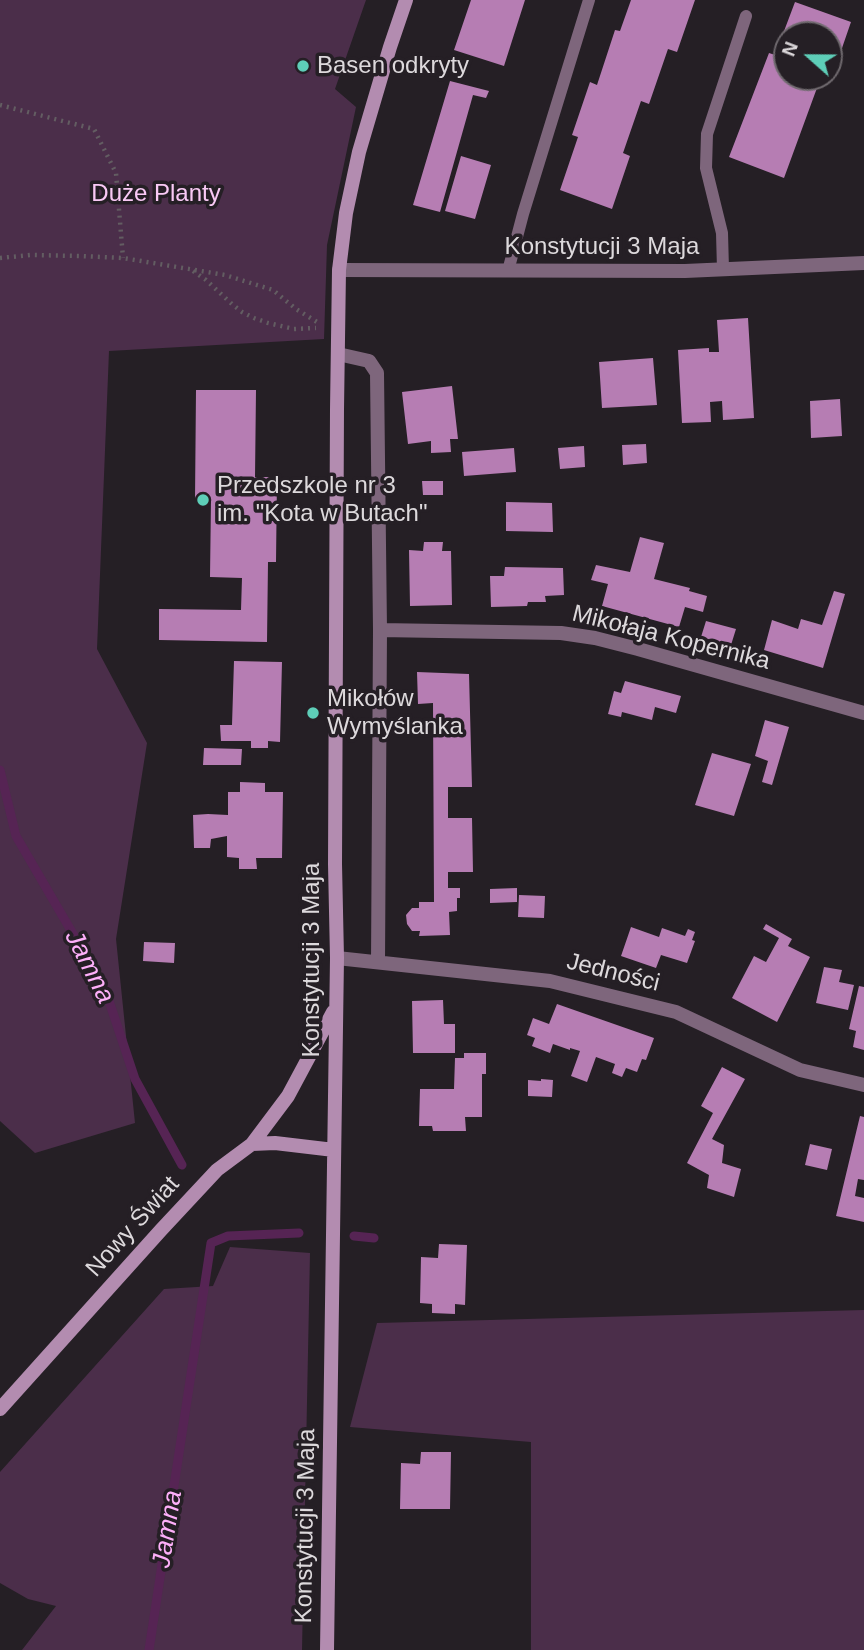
<!DOCTYPE html>
<html>
<head>
<meta charset="utf-8">
<style>
	body { margin:0 }
	#map { position:relative; width:864px; height:1650px; overflow:hidden; background:#251f25; font-family:Arial,sans-serif }
	canvas { display:block }
	.north { position:absolute; left:773px; top:21px; width:70px; height:70px; box-sizing:border-box; background:#251f25; border:2px solid #6f696e; border-radius:50%; rotate:291deg; font-size:19px; font-weight:700; line-height:28px; text-align:center; color:#ddd9dc }
	.north::after { content:''; display:block; margin:auto; width:24px; height:32px; background:#5eceb8; clip-path:polygon(50% 0,100% 100%,50% 72%,0 100%) }
</style>
</head>
<body>
<div id="map">
<canvas width="864" height="1650"></canvas>
<div class="north">N</div>
</div>
<script>
const ctx = document.querySelector('canvas').getContext('2d');
ctx.lineJoin = 'round';
function paint(path, color) { ctx.fillStyle = color; ctx.fill(path, 'evenodd'); }
const toPath = rows => new Path2D(rows.map(r => 'M' + r).join(''));
function trace(path, color, width, dash) { ctx.strokeStyle = color; ctx.lineWidth = width; ctx.lineCap = dash ? 'butt' : 'round'; ctx.setLineDash(dash || []); ctx.stroke(path); }
function label(font, color, halo, rows, align = 'center') {
  ctx.font = font + ' Arial,sans-serif'; ctx.lineWidth = 7; ctx.setLineDash([]); ctx.textBaseline = 'middle'; ctx.strokeStyle = halo; ctx.fillStyle = color; for (const [text, x, y, turn = 0] of rows) {
    ctx.save(); ctx.translate(x, y); ctx.rotate((+turn || 0) * Math.PI / 180); ctx.textAlign = isNaN(turn) ? turn : align; if (halo) ctx.strokeText(text, 0, 0); ctx.fillText(text, 0, 0); ctx.restore();
  }
}
const green = toPath([
	[0,0,366,0,335,89,356,107,327,245,324,339,109,351,97,649,147,743,116,939,135,1123,35,1153,0,1121],
	[230,1247,310,1253,302,1650,22,1650,56,1606,28,1599,0,1583,0,1472,164,1289,213,1286],
	[864,1310,864,1650,531,1650,531,1442,350,1427,377,1323]
]);
const stream = toPath([
	[0,770,16,836,105,989,135,1079,182,1165],
	[354,1236,374,1238],
	[149,1650,211,1243,228,1236,299,1233]
]);
const building = toPath([
	[471,0,525,0,504,66,454,50],
	[631,0,695,0,677,52,668,49,649,104,641,101,623,153,630,156,612,209,560,190,578,137,572,135,590,82,597,85,615,30,620,31],
	[795,2,851,22,832,77,829,76,829,35,787,35,787,77,821,77,784,178,729,157,769,53,775,55],
	[450,81,489,91,486,98,473,95,440,212,413,205],
	[461,156,491,165,475,219,445,211],
	[748,318,754,418,723,420,722,401,710,402,711,422,682,423,678,350,709,348,709,352,719,352,717,320],
	[653,358,657,405,602,408,599,362],
	[452,386,458,439,450,439,451,452,431,453,431,441,408,444,402,392],
	[196,390,256,390,255,477,277,477,276,562,268,562,267,642,159,640,159,609,241,610,242,578,210,577,211,499,195,499],
	[840,399,842,436,811,438,810,401],
	[646,444,647,463,623,465,622,445],
	[584,446,585,467,560,469,558,448],
	[514,448,516,472,464,476,462,452],
	[422,481,443,481,443,495,423,495],
	[506,502,552,503,553,532,506,531],
	[640,537,664,543,654,579,690,588,689,591,707,596,703,612,685,607,679,627,602,606,608,584,591,580,596,565,630,572],
	[424,542,443,542,442,551,451,551,452,605,410,606,409,550,423,551],
	[505,567,563,568,564,595,545,596,546,602,528,602,527,606,491,607,490,576,504,576],
	[834,591,845,594,823,668,764,650,772,620,798,629,801,619,822,625],
	[706,621,736,629,731,645,701,637],
	[234,661,282,662,280,742,268,741,268,748,251,748,251,741,221,741,220,725,232,725],
	[417,672,469,674,472,787,448,787,448,818,472,818,473,872,448,872,448,888,460,888,460,898,457,898,457,911,449,912,450,935,419,936,420,931,412,931,407,924,406,915,412,908,419,908,419,902,434,902,433,703,418,704],
	[625,681,681,696,676,713,655,707,652,720,622,712,621,717,608,714,614,691,621,693],
	[765,720,789,727,772,785,762,782,768,761,755,756],
	[204,748,242,749,241,765,203,765],
	[712,753,751,764,734,816,695,805],
	[240,782,265,783,265,792,283,792,282,858,256,858,257,869,239,869,239,858,227,857,227,836,211,839,210,848,194,848,193,815,208,814,228,815,228,792,240,792],
	[517,888,517,902,490,903,490,889],
	[519,895,545,896,544,918,518,917],
	[766,924,792,939,788,946,810,957,777,1022,732,998,754,956,766,962,779,938,763,929],
	[631,927,659,937,662,928,685,936,688,929,695,932,692,940,695,941,687,963,661,955,656,968,621,956],
	[144,942,175,943,174,963,143,961],
	[824,967,842,970,839,982,854,985,848,1010,816,1003],
	[859,986,864,987,864,1050,853,1047,856,1031,849,1029],
	[443,1000,444,1024,455,1024,455,1053,413,1053,412,1001],
	[557,1004,654,1038,646,1060,642,1059,637,1072,626,1068,622,1077,612,1073,615,1064,596,1057,587,1082,571,1076,580,1051,570,1048,570,1050,553,1044,550,1053,532,1046,535,1038,527,1035,533,1018,549,1024],
	[464,1053,486,1053,486,1074,482,1074,482,1117,465,1117,466,1131,433,1131,432,1126,419,1126,420,1089,454,1089,455,1058,464,1058],
	[722,1067,745,1079,712,1139,724,1145,722,1163,741,1169,734,1197,707,1188,709,1175,687,1163,713,1113,701,1106],
	[541,1079,553,1080,552,1097,528,1096,528,1080,541,1081],
	[860,1116,864,1117,864,1180,858,1179,855,1196,864,1198,864,1222,836,1216],
	[810,1144,832,1149,827,1170,805,1165],
	[439,1244,467,1245,465,1305,455,1304,455,1314,432,1313,432,1304,420,1303,421,1257,438,1258],
	[421,1452,451,1452,450,1509,400,1509,401,1463,420,1464]
]);
const path = toPath([
	[0,105,94,129,116,173,123,258],
	[0,258,31,255,80,256,123,258,225,275,273,290,296,309,317,322],
	[193,271,206,280,233,305,242,312,254,318,268,323,294,329,316,328]
]);
const lane = toPath([
	[723,269,722,233,706,168,707,134,746,16],
	[508,271,523,214,589,0]
]);
const street = toPath([
	[339,270,685,271,864,263],
	[338,354,369,361,377,373,380,630,378,962],
	[380,630,561,633,595,638,638,649,864,713],
	[337,958,550,981,676,1012,800,1070,864,1085]
]);
const secondary = toPath([
	[252,1144,288,1096,333,1012],
	[0,1409,161,1230,217,1170,252,1144,275,1143,334,1150],
	[327,1650,337,958,335,864,337,409,339,270,346,213,359,152,390,47,406,0]
]);
const markers = [
	[303,66,7,"#5eceb8"],
	[203,500,7,"#5eceb8"],
	[313,713,7,"#5eceb8"]
];
const poiNames = [
	["Basen odkryty",317,66],
	["Przedszkole nr 3",217,486],
	["im. \"Kota w Butach\"",217,514],
	["Mikołów",327,699],
	["Wymyślanka",327,727]
];
const parkNames = [
	["Duże Planty",156,194]
];
const streetNames = [
	["Konstytucji 3 Maja",602,247],
	["Mikołaja Kopernika",671,638,14],
	["Konstytucji 3 Maja",312,960,-90],
	["Jedności",613,973,14],
	["Nowy Świat",133,1227,-48],
	["Konstytucji 3 Maja",306,1526,-89]
];
const waterNames = [
	["Jamna",89,967,63],
	["Jamna",168,1529,-81]
];
paint(green, '#4b2e4a');
trace(stream, '#562454', 9);
paint(building, '#b67db3');
trace(path, '#635d62', 4.5, [2, 5]);
trace(lane, '#7e667c', 12);
trace(street, '#7e667c', 14);
trace(secondary, '#b38cb0', 14);
for (const [x, y, r, color] of markers) { const dot = new Path2D(); dot.arc(x, y, r, 0, 2 * Math.PI); ctx.fillStyle = color; ctx.fill(dot); trace(dot, '#251f25', 2.5); }
label('24px', '#ddd9dc', '#251f25', poiNames, 'left');
label('24px', '#f9c9f5', '#251f25', parkNames);
label('24px', '#ddd9dc', '#251f25', streetNames);
label('italic 26px', '#fdaff9', '#251f25', waterNames);
</script>
</body>
</html>
